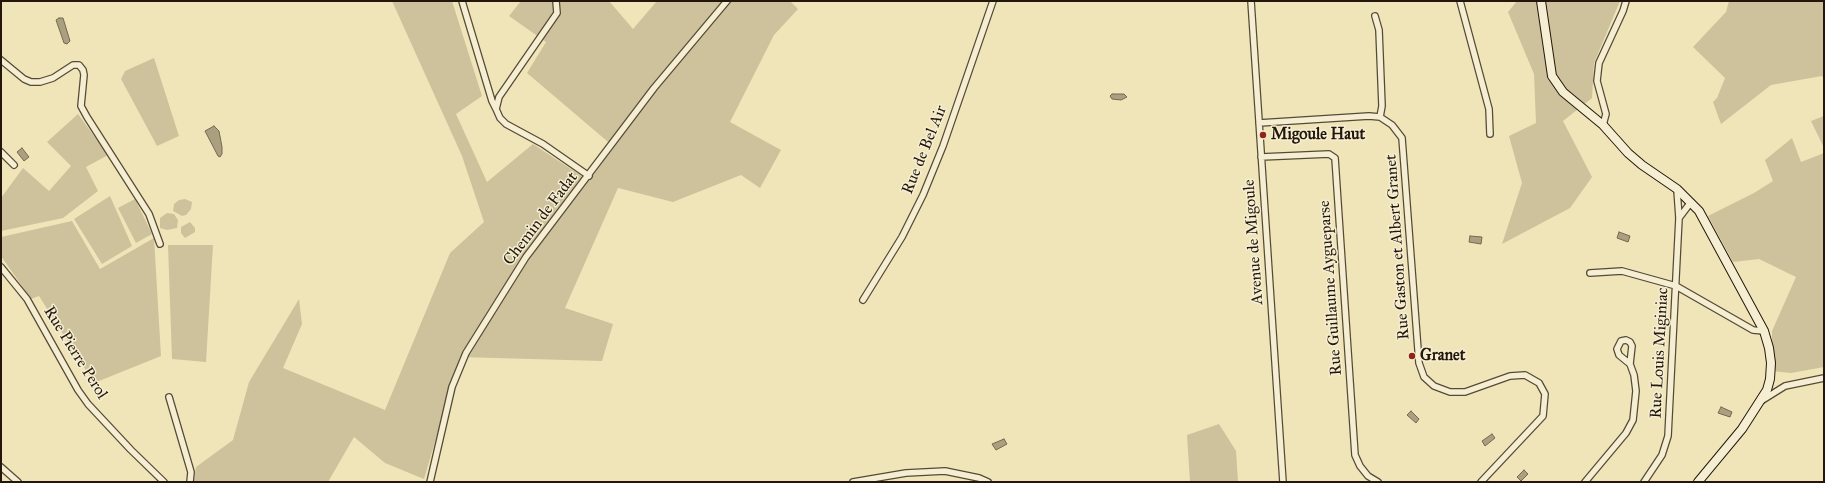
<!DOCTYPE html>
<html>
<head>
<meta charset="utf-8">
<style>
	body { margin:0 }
	#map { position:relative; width:1825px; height:483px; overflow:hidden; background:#f0e5b9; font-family:"IM FELL Great Primer",serif }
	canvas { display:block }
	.frame { position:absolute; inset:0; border:2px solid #23170b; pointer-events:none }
</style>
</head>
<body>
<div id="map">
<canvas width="1825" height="483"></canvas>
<div class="frame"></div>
</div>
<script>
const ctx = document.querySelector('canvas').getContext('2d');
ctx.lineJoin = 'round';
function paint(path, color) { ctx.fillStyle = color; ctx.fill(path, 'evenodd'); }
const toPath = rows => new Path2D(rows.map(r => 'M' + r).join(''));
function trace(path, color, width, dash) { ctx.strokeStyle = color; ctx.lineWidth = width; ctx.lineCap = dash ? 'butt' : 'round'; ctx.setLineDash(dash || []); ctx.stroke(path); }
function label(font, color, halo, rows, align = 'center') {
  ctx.font = font + ' "IM FELL Great Primer",serif'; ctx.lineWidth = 3; ctx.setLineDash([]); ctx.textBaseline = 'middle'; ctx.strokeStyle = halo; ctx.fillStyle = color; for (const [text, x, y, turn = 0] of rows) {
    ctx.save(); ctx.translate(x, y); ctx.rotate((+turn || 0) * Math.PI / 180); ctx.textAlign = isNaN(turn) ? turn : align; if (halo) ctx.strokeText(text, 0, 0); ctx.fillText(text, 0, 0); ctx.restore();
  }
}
const green = toPath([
	[392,1,452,1,482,96,456,114,487,182,533,144,589,181,614,147,527,73,546,42,509,16,521,1,609,1,633,29,657,1,790,1,798,9,774,35,730,122,781,150,760,188,741,175,673,202,618,188,565,308,613,324,602,361,460,357,424,479,385,463,354,437,328,482,194,482,196,467,233,440,249,382,299,299,302,324,283,368,385,410,450,253,484,222,462,156],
	[1517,1,1620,1,1594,63,1592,98,1563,121,1592,177,1570,208,1502,244,1522,183,1509,136,1536,123,1534,74,1508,12],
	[1729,1,1824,1,1824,80,1822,76,1771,85,1721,124,1713,102,1717,98,1725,78,1693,47,1726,12],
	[154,58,179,136,157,146,121,79,125,71],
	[78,114,108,155,86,167,98,191,63,218,1,231,1,198,23,168,49,191,71,166,47,142],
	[1824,116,1824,148,1811,121],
	[1792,138,1801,162,1824,153,1824,367,1791,373,1772,371,1772,331,1796,277,1759,259,1733,262,1708,216,1754,193,1773,181,1765,160],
	[110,196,132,246,102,264,74,219],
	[135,199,152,234,136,243,118,208],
	[185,199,192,202,191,209,186,215,182,216,173,211,174,204,179,200],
	[167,213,174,214,178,220,177,228,167,230,160,228,160,218],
	[72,221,100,269,154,238,161,356,94,383,39,296,31,299,1,256,1,237],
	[190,222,195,228,195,232,185,238,181,233,181,227],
	[168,245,213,245,206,362,172,359],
	[1219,424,1236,451,1238,482,1190,482,1187,435]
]);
const water = toPath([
	[59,18,63,18,70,41,67,44,64,43,56,20,59,18],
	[1112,94,1124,94,1127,97,1121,100,1112,99,1110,96,1112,94],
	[214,126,219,131,222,147,222,154,220,157,218,156,205,131,214,126],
	[22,148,29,157,24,161,17,152,22,148],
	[1619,232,1630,236,1628,242,1617,238,1619,232],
	[1470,236,1482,237,1481,244,1469,242,1470,236],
	[1721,407,1732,412,1730,417,1718,413,1721,407],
	[1411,411,1419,419,1416,423,1407,415,1411,411],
	[1492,434,1495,438,1485,446,1482,441,1492,434],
	[1004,439,1007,444,996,450,992,444,1004,439],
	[1524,470,1528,474,1521,481,1517,477,1524,470]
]);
const street = toPath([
	[462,1,492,101,496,109],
	[556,1,557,13,499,97,496,109,500,118,506,124,543,144,589,176],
	[1251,1,1283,482],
	[1460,1,1489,109,1490,134],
	[1375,16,1379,30,1382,106,1380,117],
	[1,60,24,79,31,82,40,82,53,78,73,65,79,65,83,70,84,75,81,106,87,117,149,214,160,244],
	[1259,123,1369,116,1380,117,1392,125,1402,138,1419,363,1424,377,1434,386,1450,392,1465,392,1510,376,1525,375,1539,383,1545,394,1543,416,1481,482],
	[1603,125,1606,114,1597,81,1599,63,1623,11,1626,1],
	[1,152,14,165],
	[1261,157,1329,154,1335,158,1355,455,1360,466,1368,476,1378,482],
	[1679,218,1691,202],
	[1,267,27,299,78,390,88,404,131,450,164,482],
	[1590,273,1622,271,1676,286,1753,330,1764,331],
	[863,300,902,237,923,195,943,146,993,1],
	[169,397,191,472,190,482],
	[1761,401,1785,386,1824,378],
	[1,467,18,482],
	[430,482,452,387,466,353,526,257,654,88,727,1],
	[853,482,906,473,945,471,979,478,988,482],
	[1585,482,1626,433,1633,420,1636,391,1634,375,1630,364,1632,346,1630,342,1626,340,1621,341,1617,349,1619,355,1630,364],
	[1644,482,1662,455,1668,436,1679,218,1677,190]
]);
const secondary = toPath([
	[1541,1,1552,76,1563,92,1603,125,1628,153,1642,165,1677,189,1699,211,1764,331,1769,348,1771,363,1770,379,1767,390,1742,429,1698,482]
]);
const markers = [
	[1263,135,4,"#8f2418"],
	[1412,356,4,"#8f2418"]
];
const poiNames = [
	["Migoule Haut",1271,135],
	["Granet",1420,356]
];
const streetNames = [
	["Rue de Bel Air",925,150,-68],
	["Chemin de Fadat",541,219,-53],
	["Avenue de Migoule",1254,242,-94],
	["Rue Gaston et Albert Granet",1398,247,-94],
	["Rue Guillaume Aygueparse",1331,288,-94],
	["Rue Pierre Perol",75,353,58],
	["Rue Louis Miginiac",1660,353,-87]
];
paint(green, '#cdc29b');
paint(water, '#aa9f7e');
trace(water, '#746950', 1);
trace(street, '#564a36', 8);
trace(secondary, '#23170b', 10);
trace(street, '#f5eed2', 5.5);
trace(secondary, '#f5eed2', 8);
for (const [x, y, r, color] of markers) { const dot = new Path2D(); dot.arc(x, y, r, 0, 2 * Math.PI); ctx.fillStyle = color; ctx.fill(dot); trace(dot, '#f5eed2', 1.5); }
label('bold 16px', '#23170b', '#f5eed2', poiNames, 'left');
label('16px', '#23170b', '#f5eed2', streetNames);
</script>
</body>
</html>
